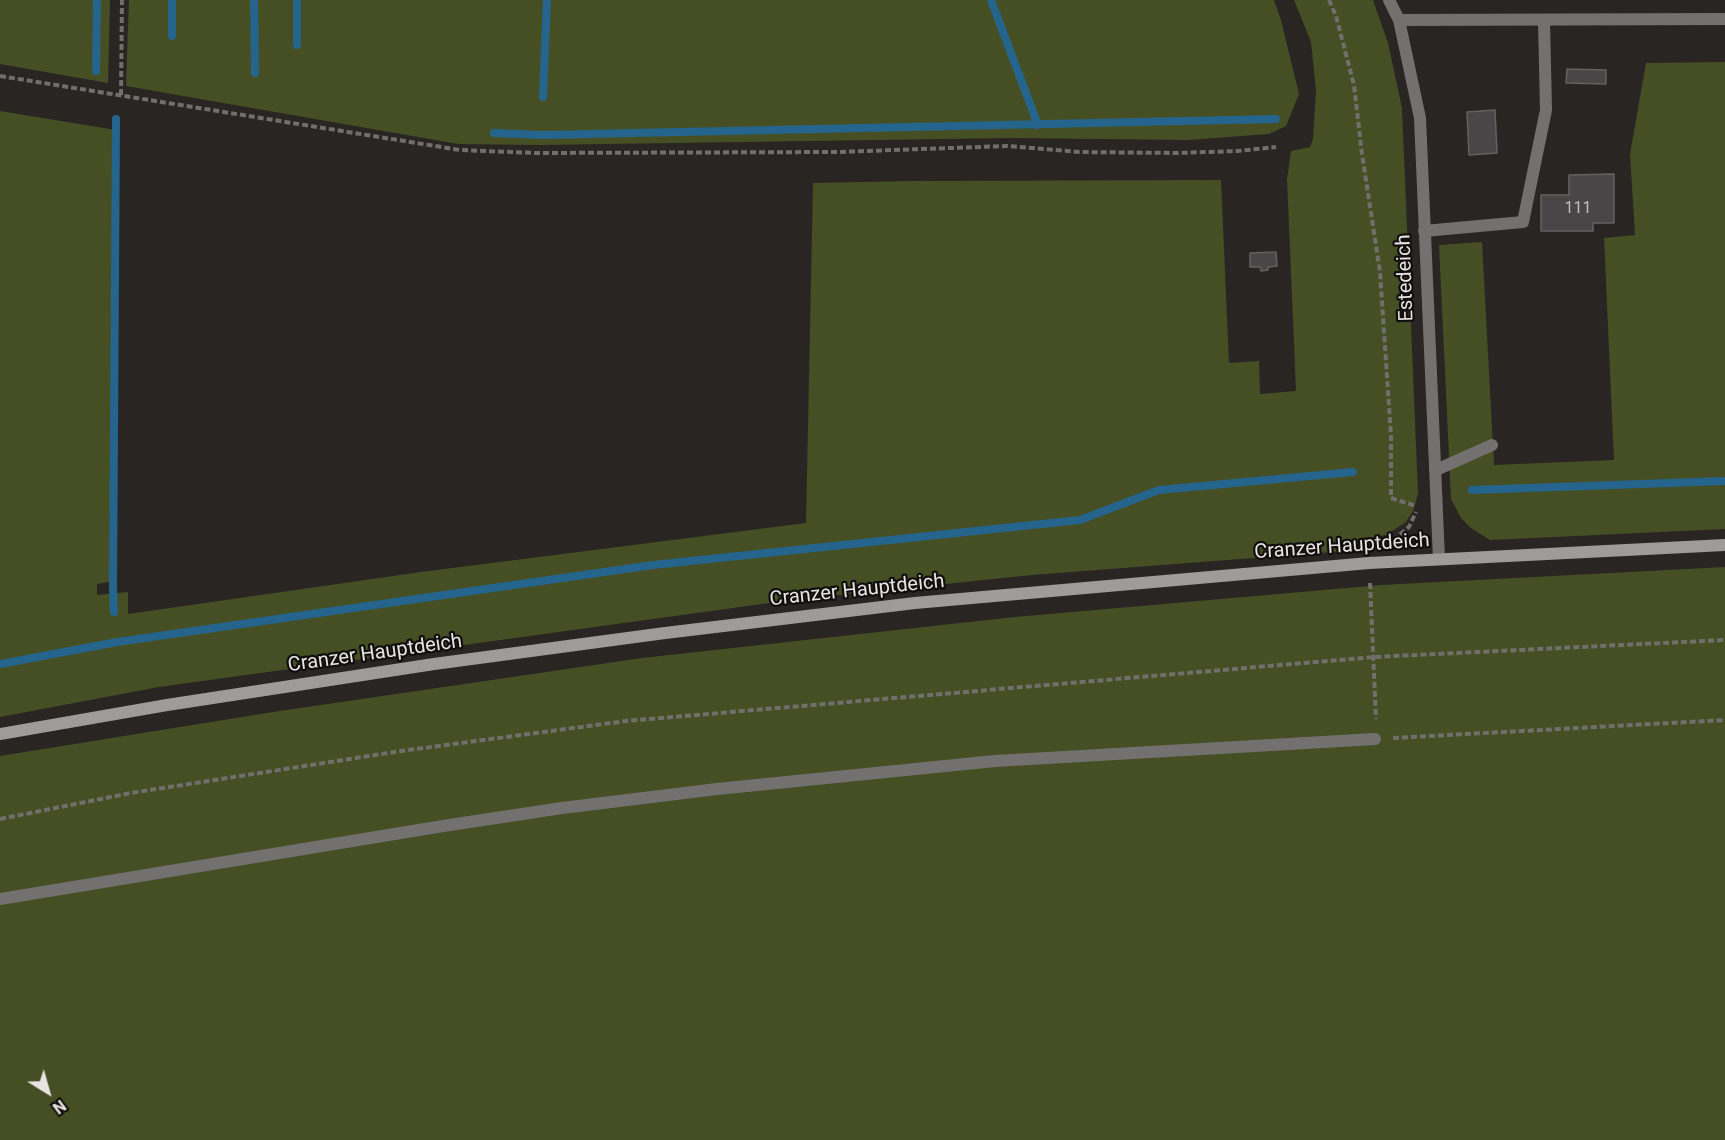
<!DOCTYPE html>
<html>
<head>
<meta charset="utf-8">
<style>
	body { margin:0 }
	#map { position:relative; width:1725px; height:1140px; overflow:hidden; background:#292523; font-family:Roboto,sans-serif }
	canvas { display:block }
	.north { position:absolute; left:18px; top:1062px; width:60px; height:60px; -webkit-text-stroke:4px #100f0e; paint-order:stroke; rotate:143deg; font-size:16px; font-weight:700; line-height:24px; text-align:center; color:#e7e4e2 }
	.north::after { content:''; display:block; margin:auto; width:21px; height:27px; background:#e7e4e2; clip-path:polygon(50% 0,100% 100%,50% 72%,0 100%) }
</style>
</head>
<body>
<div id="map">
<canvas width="1725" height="1140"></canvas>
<div class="north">N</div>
</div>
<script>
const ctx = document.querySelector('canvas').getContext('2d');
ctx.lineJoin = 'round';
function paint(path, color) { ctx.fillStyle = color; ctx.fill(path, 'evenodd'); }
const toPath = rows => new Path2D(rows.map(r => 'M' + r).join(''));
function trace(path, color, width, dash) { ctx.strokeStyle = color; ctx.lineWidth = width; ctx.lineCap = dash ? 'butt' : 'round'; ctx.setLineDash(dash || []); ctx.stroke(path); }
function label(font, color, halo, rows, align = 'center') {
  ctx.font = font + ' Roboto,sans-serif'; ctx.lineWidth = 4.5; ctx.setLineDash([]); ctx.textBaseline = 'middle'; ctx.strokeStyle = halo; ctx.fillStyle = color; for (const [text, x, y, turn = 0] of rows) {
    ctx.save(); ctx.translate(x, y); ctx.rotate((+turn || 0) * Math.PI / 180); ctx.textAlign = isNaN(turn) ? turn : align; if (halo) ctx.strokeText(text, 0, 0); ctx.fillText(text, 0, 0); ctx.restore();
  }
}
const green = toPath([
	[0,0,110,0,108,83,0,64],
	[129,0,1274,0,1281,20,1299,94,1286,126,1269,134,1188,140,1012,138,539,145,458,144,126,86],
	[1294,0,1373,0,1388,43,1402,108,1418,494,1413,511,1406,522,1386,535,1359,540,1358,550,1032,575,791,600,159,687,0,717,0,111,116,130,113,581,97,584,97,595,128,592,128,614,421,572,806,523,813,183,912,181,1221,180,1229,363,1259,361,1260,394,1296,391,1287,179,1291,151,1310,147,1313,139,1316,90,1311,42],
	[1725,62,1725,529,1490,540,1471,528,1461,518,1451,499,1439,245,1482,242,1494,465,1614,460,1604,238,1635,235,1630,154,1646,63],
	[1725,567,1725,1140,0,1140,0,756,273,712,642,658,1015,617,1381,585]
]);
const stream = toPath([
	[254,0,255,73],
	[991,0,1038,125],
	[172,36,172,0],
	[297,45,297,0],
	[96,71,97,0],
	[543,97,547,0],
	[494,133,542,135,1276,119],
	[1472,490,1725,481],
	[114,612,113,587,116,119],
	[0,664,117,642,653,565,1080,520,1159,490,1353,472]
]);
const building = toPath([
	[1567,69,1606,70,1606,84,1566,83,1567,69],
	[1495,110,1497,153,1469,155,1467,112,1495,110],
	[1614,174,1614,223,1593,223,1593,231,1541,231,1541,195,1569,195,1569,175,1614,174],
	[1276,252,1277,266,1268,267,1268,270,1261,271,1260,267,1250,267,1250,253,1276,252]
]);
const path = toPath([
	[1329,0,1336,16,1354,85,1362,154,1380,272,1391,436,1391,498,1416,506],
	[0,76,460,150,536,153,838,152,1007,146,1079,152,1177,153,1238,151,1276,147],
	[121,95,122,0],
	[1393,540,1409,527,1416,512],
	[1370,583,1376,719],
	[1393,738,1725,720],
	[0,819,131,793,401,751,626,721,1374,657,1725,640]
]);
const service = toPath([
	[1424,231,1523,222,1546,110,1544,21],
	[1436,470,1492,445],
	[0,899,443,826,562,808,717,789,995,761,1375,739]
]);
const minor = toPath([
	[1399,20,1725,19]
]);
const tertiary = toPath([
	[1389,0,1399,20,1420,118,1439,559]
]);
const secondary = toPath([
	[0,734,167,705,434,664,665,633,915,603,1369,563,1725,545]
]);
const numberNames = [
	["111",1578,209]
];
const streetNames = [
	["Estedeich",1406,278,-92],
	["Cranzer Hauptdeich",1342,547,-4],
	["Cranzer Hauptdeich",857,591,-6],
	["Cranzer Hauptdeich",375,654,-8]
];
paint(green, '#464f23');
trace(stream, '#25648c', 8);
paint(building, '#4a4648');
trace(building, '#656163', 1.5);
trace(path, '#726e6c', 4, [6, 3]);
trace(service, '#737170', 12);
trace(minor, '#737170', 12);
trace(tertiary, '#737170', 12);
trace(secondary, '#9e9c99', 12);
label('16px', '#c0bcbc', null, numberNames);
label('20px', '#e7e4e2', '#100f0e', streetNames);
</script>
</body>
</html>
